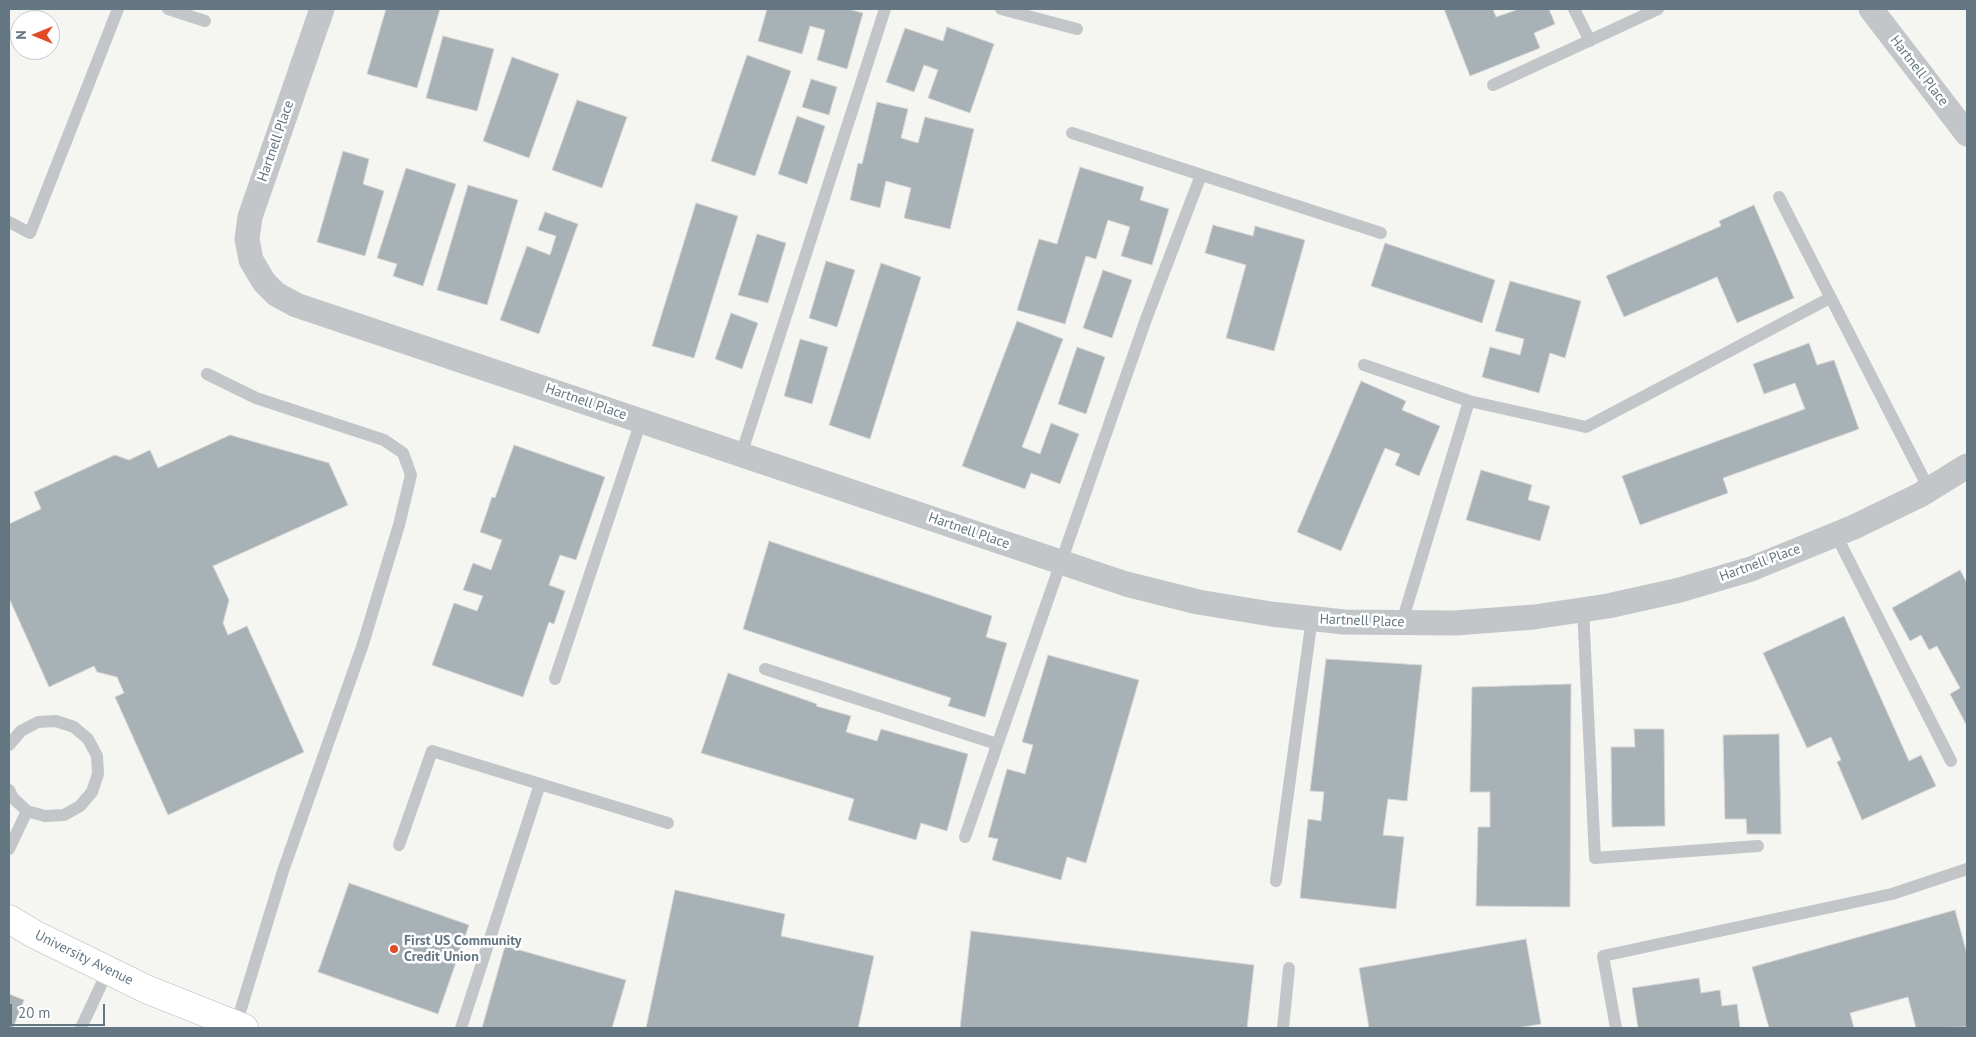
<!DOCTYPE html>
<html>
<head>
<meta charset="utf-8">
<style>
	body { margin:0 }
	#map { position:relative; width:1976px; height:1037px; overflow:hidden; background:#f5f5f1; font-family:"PT Sans",sans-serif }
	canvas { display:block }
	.frame { position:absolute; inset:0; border:10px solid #647682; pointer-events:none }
	.north { position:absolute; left:10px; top:10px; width:50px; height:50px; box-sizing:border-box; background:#fff; border:1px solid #c1c8cd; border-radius:50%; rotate:270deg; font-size:14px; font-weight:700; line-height:20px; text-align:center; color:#647682 }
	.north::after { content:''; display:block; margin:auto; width:18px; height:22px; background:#e14b25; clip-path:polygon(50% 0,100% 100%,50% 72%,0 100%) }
	.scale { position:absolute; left:10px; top:1004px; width:95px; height:22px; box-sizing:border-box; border:2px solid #647682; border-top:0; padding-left:6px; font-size:15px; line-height:18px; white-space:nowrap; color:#647682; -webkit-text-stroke:4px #fff; paint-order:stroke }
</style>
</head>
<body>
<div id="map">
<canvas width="1976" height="1037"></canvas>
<div class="frame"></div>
<div class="north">N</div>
<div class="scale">20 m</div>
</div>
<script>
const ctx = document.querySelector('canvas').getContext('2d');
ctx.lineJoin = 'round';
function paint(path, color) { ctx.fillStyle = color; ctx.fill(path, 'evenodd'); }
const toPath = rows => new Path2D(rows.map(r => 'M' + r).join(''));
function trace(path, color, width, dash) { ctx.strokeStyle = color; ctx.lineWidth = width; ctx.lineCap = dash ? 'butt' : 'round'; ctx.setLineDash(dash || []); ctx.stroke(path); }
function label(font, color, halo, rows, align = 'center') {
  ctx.font = font + ' "PT Sans",sans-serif'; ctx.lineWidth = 5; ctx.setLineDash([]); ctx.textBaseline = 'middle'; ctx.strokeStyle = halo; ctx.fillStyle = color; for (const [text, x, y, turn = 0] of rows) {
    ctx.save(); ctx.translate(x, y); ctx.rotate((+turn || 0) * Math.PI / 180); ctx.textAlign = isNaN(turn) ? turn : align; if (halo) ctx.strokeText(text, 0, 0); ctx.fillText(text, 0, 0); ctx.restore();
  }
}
const building = toPath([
	[386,9,440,9,417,88,367,74,386,9],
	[767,9,848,9,863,13,847,69,817,60,825,30,810,26,802,54,758,41,767,9],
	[1444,9,1493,9,1496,17,1519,9,1549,9,1555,24,1534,33,1540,48,1470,76,1444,9],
	[947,27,994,44,970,113,928,98,938,70,924,65,914,92,886,82,905,28,943,41,947,27],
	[443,36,494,49,477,111,426,98,443,36],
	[747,55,791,71,755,176,711,161,747,55],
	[512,57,559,74,529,158,483,141,512,57],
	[811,79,837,87,829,115,802,107,811,79],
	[577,100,627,117,602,188,552,170,577,100],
	[877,102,908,109,901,138,918,143,925,117,974,129,950,229,904,218,911,188,886,181,880,208,850,200,858,163,862,164,877,102],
	[797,116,825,126,807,184,778,174,797,116],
	[343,151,369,159,363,184,384,191,365,256,317,242,343,151],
	[1080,167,1144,187,1140,200,1169,209,1152,265,1121,256,1130,227,1108,220,1096,259,1086,256,1065,324,1017,310,1039,239,1057,244,1080,167],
	[406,168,456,184,423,286,393,276,397,264,377,258,406,168],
	[468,185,518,200,487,305,437,290,468,185],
	[696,203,738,216,694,358,652,346,696,203],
	[1754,205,1794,298,1737,323,1717,277,1624,317,1606,276,1721,226,1719,221,1754,205],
	[545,212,578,224,539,334,500,320,527,246,550,255,556,236,538,230,545,212],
	[1213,225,1253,236,1255,226,1305,240,1274,351,1226,338,1246,265,1205,253,1213,225],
	[757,234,786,243,768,303,738,295,757,234],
	[1385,243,1495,280,1482,323,1371,286,1385,243],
	[826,261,855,270,837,327,809,318,826,261],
	[881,263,921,277,870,439,829,425,881,263],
	[1103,270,1132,280,1112,338,1083,328,1103,270],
	[1510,281,1581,301,1565,358,1550,353,1539,393,1482,377,1490,347,1520,355,1524,339,1495,331,1510,281],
	[731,313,758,323,742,369,715,359,731,313],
	[1017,321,1063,339,1022,447,1040,454,1051,423,1079,434,1060,484,1031,473,1025,489,962,466,1017,321],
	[800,339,828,347,812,404,784,396,800,339],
	[1809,343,1817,365,1834,360,1859,429,1723,478,1728,493,1640,525,1622,476,1805,409,1795,383,1764,394,1753,364,1809,343],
	[1077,347,1105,357,1086,414,1058,404,1077,347],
	[1361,381,1406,401,1402,410,1440,426,1419,476,1395,465,1400,454,1385,448,1341,551,1297,532,1361,381],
	[230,435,329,463,348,505,213,566,229,600,223,623,228,635,247,626,304,752,168,815,115,697,124,693,117,677,97,672,94,666,49,687,9,598,9,524,41,509,34,492,115,455,129,460,150,450,158,468,230,435],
	[514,445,605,477,576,560,560,555,549,585,565,591,554,624,549,622,523,697,432,665,454,603,477,611,483,596,463,590,473,563,491,570,502,540,480,532,492,497,495,498,514,445],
	[1481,470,1532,485,1528,500,1550,506,1540,541,1466,520,1481,470],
	[769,541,992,616,986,637,1007,643,985,717,948,706,951,698,743,629,769,541],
	[1960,570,1967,583,1967,726,1950,694,1960,688,1937,646,1929,650,1921,635,1910,641,1892,608,1960,570],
	[1844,616,1909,761,1921,755,1936,786,1862,820,1837,762,1841,760,1831,737,1807,748,1763,653,1844,616],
	[1048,655,1139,680,1086,863,1067,857,1061,880,992,860,998,839,988,837,1007,769,1025,774,1033,745,1022,742,1048,655],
	[1326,659,1422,665,1407,801,1388,799,1383,835,1404,837,1396,909,1300,898,1308,819,1321,821,1324,792,1310,791,1326,659],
	[728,673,817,704,816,706,851,716,846,732,877,741,881,729,968,754,947,831,921,823,916,840,848,820,854,799,701,753,728,673],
	[1571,684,1570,907,1476,906,1478,827,1490,827,1490,792,1470,792,1472,687,1571,684],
	[1634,729,1664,729,1665,826,1612,827,1611,747,1635,747,1634,729],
	[1779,734,1781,834,1747,834,1746,819,1725,819,1723,735,1779,734],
	[349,883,469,925,438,1014,318,972,349,883],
	[675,890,785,914,781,936,874,956,858,1028,646,1028,675,890],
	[1955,910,1967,954,1967,1027,1916,1028,1908,997,1850,1013,1854,1028,1769,1028,1752,967,1955,910],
	[971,931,1254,965,1247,1028,960,1028,971,931],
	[1526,939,1541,1024,1517,1028,1369,1028,1359,968,1526,939],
	[505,946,626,980,612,1028,482,1028,505,946],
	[1699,978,1701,993,1720,990,1722,1006,1737,1004,1740,1028,1638,1028,1632,988,1699,978],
	[9,994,24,1000,13,1028,9,1028,9,994]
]);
const lane = toPath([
	[168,9,205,21],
	[1001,9,1077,29],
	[1574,9,1590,41],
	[1493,85,1658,9],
	[1072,133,1381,233],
	[1779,197,1929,489],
	[9,222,30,233,118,9],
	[1364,365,1469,401,1402,622],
	[207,374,256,398,384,440,403,453,411,475,399,525,363,644,283,871,236,1025],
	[1469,401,1586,427,1830,298],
	[741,455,885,9],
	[1836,535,1951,761],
	[1583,609,1595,858,1758,846],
	[765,669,997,744],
	[555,679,641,421],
	[9,745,21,731,38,722,56,721,74,727,88,739,97,756,98,774,92,792,80,806,64,815,45,816,27,811,13,798,9,790],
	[540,784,668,823],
	[965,837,1146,319,1201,175],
	[399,845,432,751,540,784,461,1028],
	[9,849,27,811],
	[1276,881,1312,618],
	[81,1028,108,970],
	[1283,1028,1289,968],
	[1616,1028,1603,956,1892,894,1967,869]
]);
const street = toPath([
	[322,9,250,217,247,239,251,260,264,282,276,294,296,305,1126,584,1198,602,1271,614,1344,622,1455,623,1534,617,1608,606,1680,590,1751,569,1854,527,1920,495,1967,466],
	[1871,9,1967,134]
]);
const secondary = toPath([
	[9,919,34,934,146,989,244,1028]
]);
const markers = [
	[394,949,5,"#e14b25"]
];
const streetNames = [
	["Hartnell Place",1919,71,52],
	["Hartnell Place",276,141,-71],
	["Hartnell Place",586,402,19],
	["Hartnell Place",969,531,19],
	["Hartnell Place",1760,563,-20],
	["Hartnell Place",1362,621,2],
	["University Avenue",84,958,26]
];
const poiNames = [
	["First US Community",404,941],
	["Credit Union",404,957]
];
paint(building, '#a8b1b6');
trace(building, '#d6d6d4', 1);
trace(secondary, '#b4babe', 29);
trace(lane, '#c2c6c9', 12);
trace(street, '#c2c6c9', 25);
trace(secondary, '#fff', 28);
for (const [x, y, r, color] of markers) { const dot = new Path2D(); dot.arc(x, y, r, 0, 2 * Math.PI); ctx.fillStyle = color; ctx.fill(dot); trace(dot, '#fff', 2); }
label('14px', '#647682', '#fff', streetNames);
label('bold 14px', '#647682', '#fff', poiNames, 'left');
</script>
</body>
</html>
